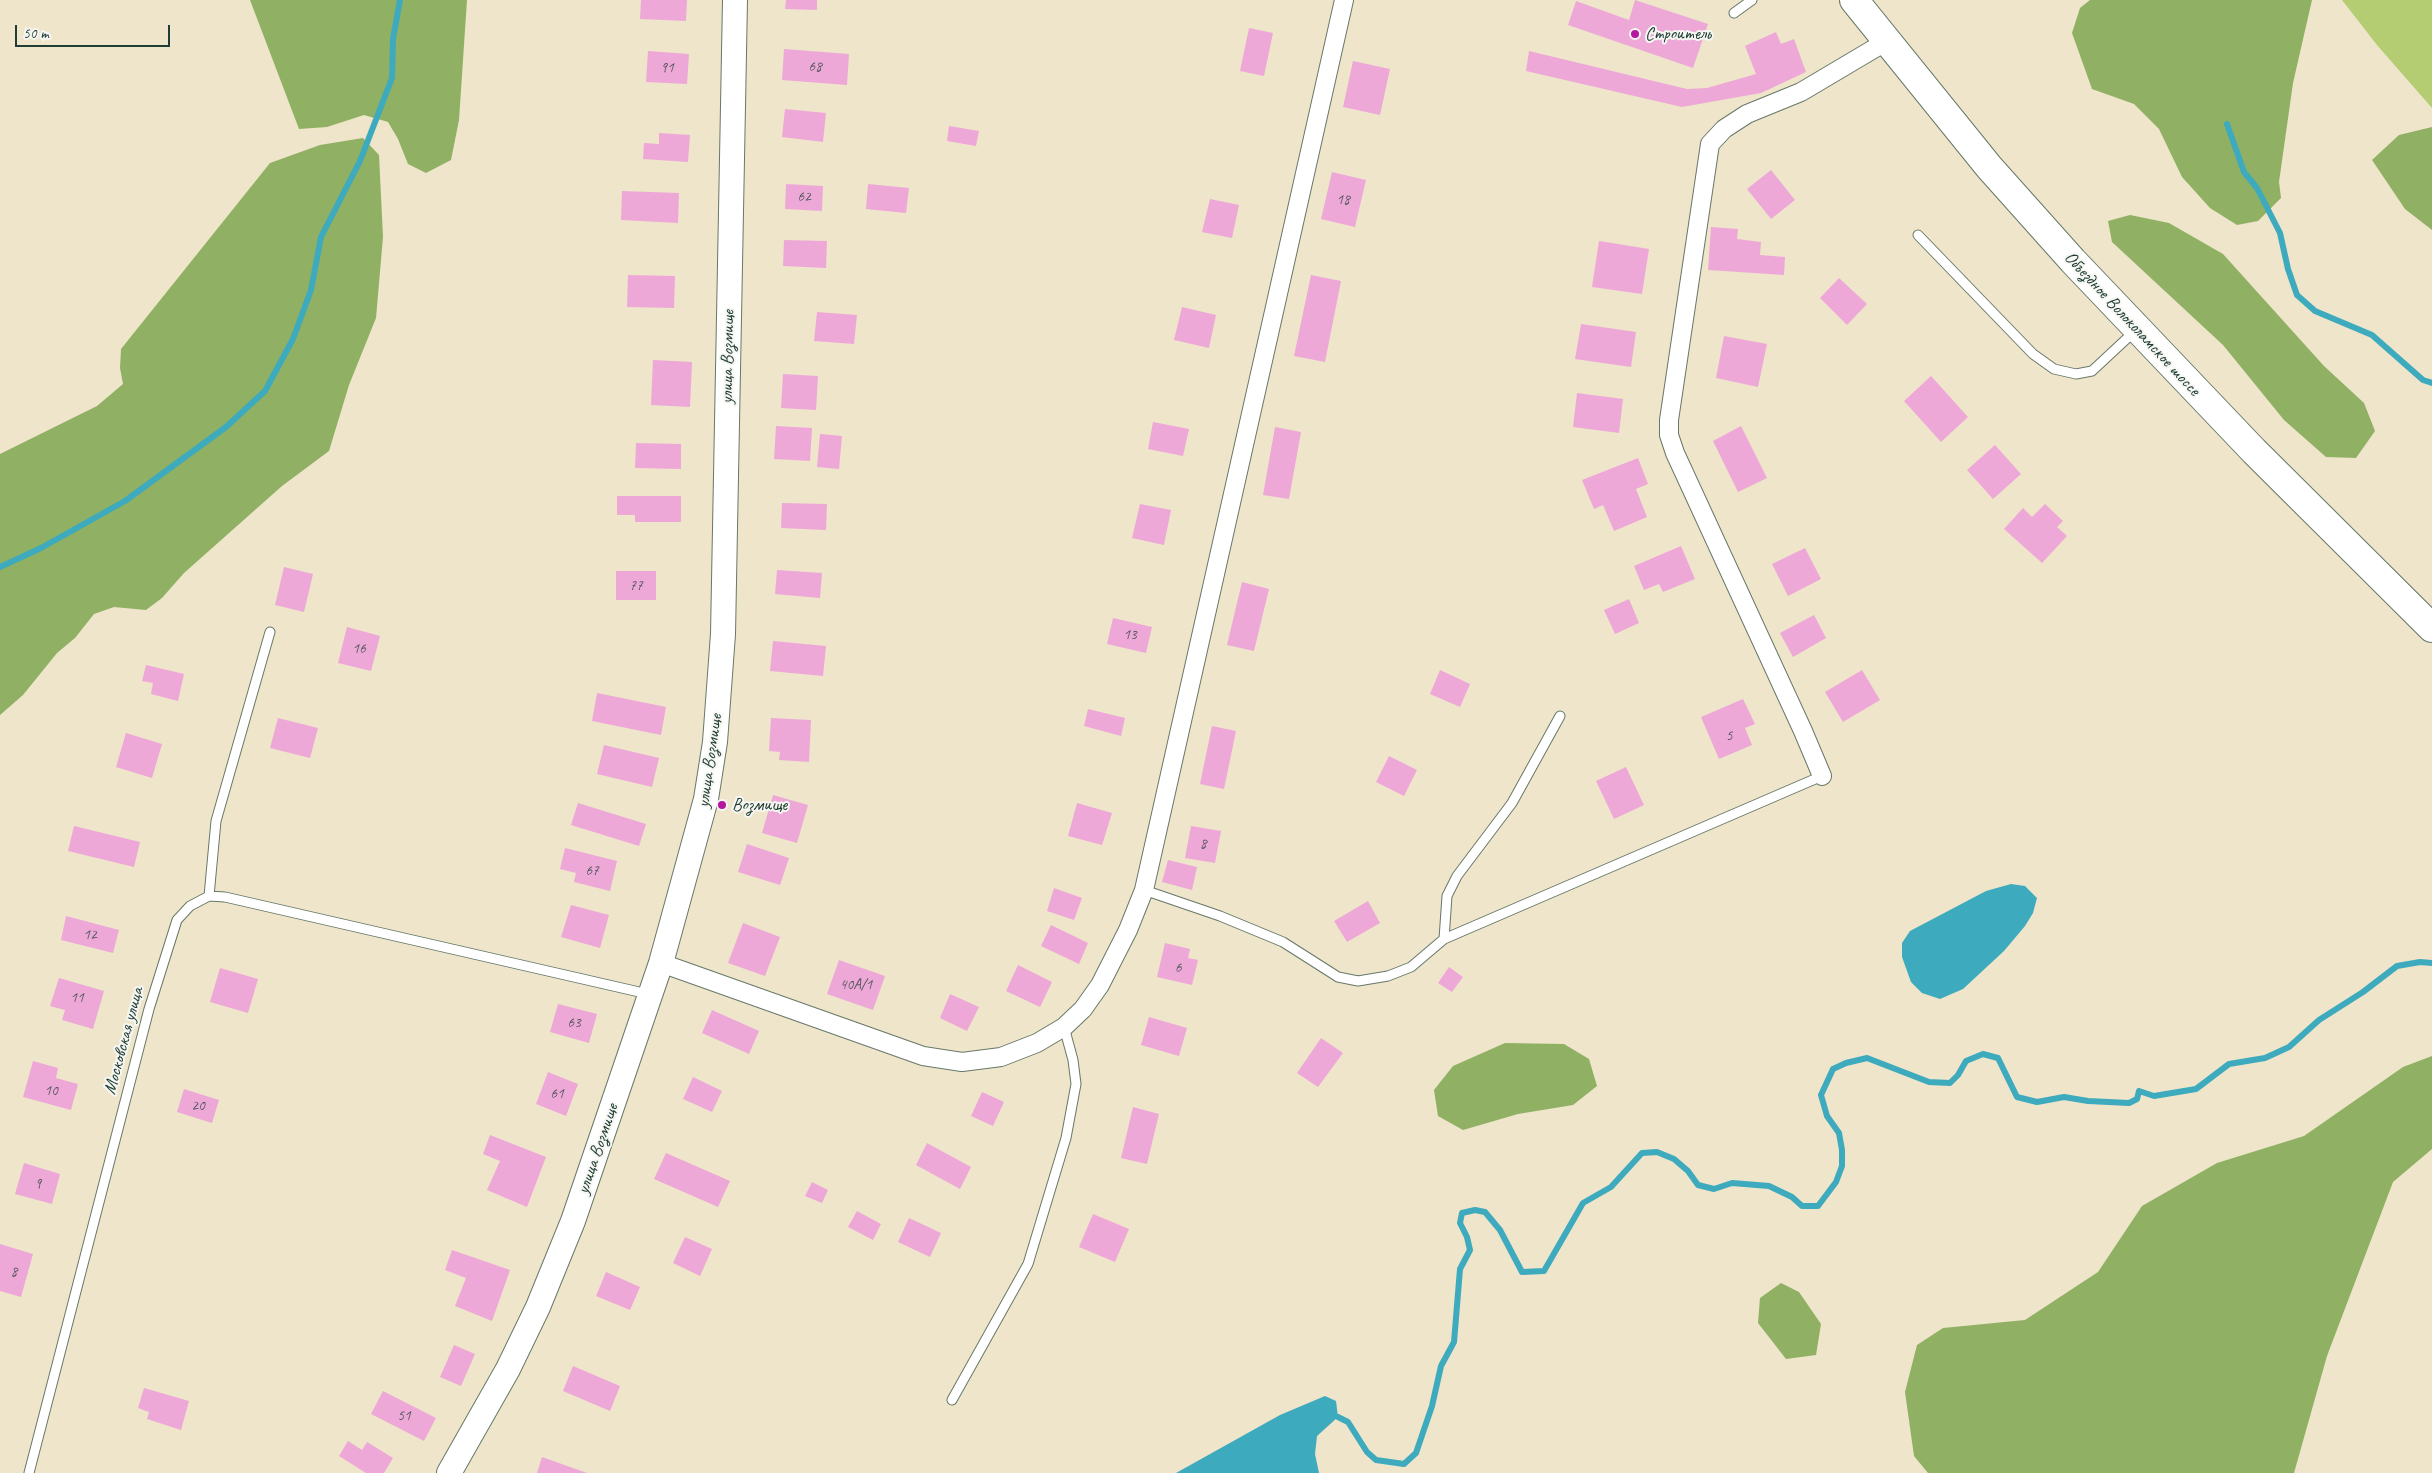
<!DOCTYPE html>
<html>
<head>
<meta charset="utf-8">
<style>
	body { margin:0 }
	#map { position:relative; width:2432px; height:1473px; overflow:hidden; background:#eee5ca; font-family:Caveat,sans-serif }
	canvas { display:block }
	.scale { position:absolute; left:15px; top:25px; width:155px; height:22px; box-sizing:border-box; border:2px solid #1f3d34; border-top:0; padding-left:6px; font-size:15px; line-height:18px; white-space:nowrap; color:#1f3d34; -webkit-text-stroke:4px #f6f6f2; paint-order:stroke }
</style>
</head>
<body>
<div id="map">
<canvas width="2432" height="1473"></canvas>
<div class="scale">50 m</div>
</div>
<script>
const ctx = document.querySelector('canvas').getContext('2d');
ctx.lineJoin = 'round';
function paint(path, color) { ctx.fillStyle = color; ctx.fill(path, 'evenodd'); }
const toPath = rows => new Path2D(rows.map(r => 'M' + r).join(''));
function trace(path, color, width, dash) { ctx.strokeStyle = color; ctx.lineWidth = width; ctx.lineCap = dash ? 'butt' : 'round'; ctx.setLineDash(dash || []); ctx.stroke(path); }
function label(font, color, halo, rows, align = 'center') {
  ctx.font = font + ' Caveat,sans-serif'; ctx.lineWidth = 4; ctx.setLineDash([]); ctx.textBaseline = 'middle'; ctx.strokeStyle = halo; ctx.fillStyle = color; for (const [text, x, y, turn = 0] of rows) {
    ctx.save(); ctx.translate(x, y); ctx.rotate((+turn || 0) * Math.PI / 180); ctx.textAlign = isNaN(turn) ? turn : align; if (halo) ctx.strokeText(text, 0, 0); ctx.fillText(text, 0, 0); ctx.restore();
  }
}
const green = toPath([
	[2342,0,2432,0,2432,108,2377,45]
]);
const forest = toPath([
	[250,0,467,0,459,120,451,160,426,173,408,164,398,139,388,122,364,115,327,127,299,129],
	[2090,0,2312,0,2293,83,2279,182,2281,198,2258,221,2237,225,2210,208,2182,177,2159,129,2134,104,2092,89,2072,33,2080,8],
	[2432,127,2432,230,2405,209,2372,160,2399,135],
	[363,138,379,155,383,237,376,318,349,385,329,451,282,486,184,573,162,598,146,610,114,607,94,614,75,638,57,653,23,695,0,715,0,454,97,406,123,384,120,368,121,349,270,163,320,145],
	[2130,215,2169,223,2223,254,2324,366,2364,403,2375,431,2356,458,2326,457,2284,420,2223,345,2112,242,2108,221],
	[1505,1043,1564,1044,1589,1059,1597,1086,1573,1105,1518,1114,1463,1130,1438,1116,1434,1090,1453,1066],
	[2432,1056,2432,1149,2393,1182,2327,1356,2294,1473,1928,1473,1914,1456,1905,1392,1917,1345,1943,1328,2025,1320,2098,1272,2142,1206,2217,1163,2304,1136,2403,1067],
	[1781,1283,1799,1292,1821,1324,1816,1355,1786,1359,1758,1323,1760,1298]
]);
const water = toPath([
	[2011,884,2025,886,2037,898,2033,913,2025,926,2004,951,1963,989,1940,999,1922,993,1911,982,1902,957,1902,943,1910,931,1986,891],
	[1325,1396,1336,1401,1338,1417,1317,1436,1315,1454,1319,1473,1176,1473,1280,1415]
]);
const stream = toPath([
	[2227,124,2244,172,2257,188,2280,233,2288,269,2297,295,2315,311,2372,335,2423,380,2432,383],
	[0,567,41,548,125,501,226,427,265,391,293,339,311,290,321,237,360,161,392,78,393,39,400,0],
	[1338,1417,1348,1422,1367,1452,1376,1460,1404,1464,1416,1453,1432,1406,1441,1366,1454,1342,1460,1269,1470,1250,1467,1237,1460,1223,1462,1213,1475,1210,1485,1212,1500,1230,1522,1272,1544,1271,1583,1203,1611,1187,1642,1153,1657,1152,1674,1159,1688,1171,1698,1185,1714,1189,1732,1183,1769,1186,1792,1197,1802,1206,1818,1206,1836,1182,1842,1166,1842,1150,1839,1133,1827,1116,1821,1095,1833,1069,1846,1063,1867,1058,1929,1082,1950,1083,1958,1075,1966,1061,1983,1054,1998,1058,2017,1097,2037,1102,2064,1097,2088,1101,2129,1103,2137,1099,2139,1091,2154,1096,2196,1089,2229,1064,2265,1058,2289,1047,2319,1020,2363,992,2397,966,2420,962,2432,963]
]);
const building = toPath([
	[641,0,687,0,686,21,640,19],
	[786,0,817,0,817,10,785,9],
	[1635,0,1708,24,1693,68,1568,25,1576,1,1629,20],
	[1249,28,1273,33,1264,76,1240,71],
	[1776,32,1781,44,1794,39,1806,72,1761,93,1682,107,1526,71,1529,51,1687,89,1707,88,1756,74,1745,46],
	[784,49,849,54,847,85,782,80],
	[648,51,689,54,687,84,646,82],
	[1353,61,1390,69,1380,115,1343,107],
	[785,109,826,113,823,142,782,137],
	[949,126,979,131,976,146,947,141],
	[659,133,690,135,688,162,643,159,644,143,659,144],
	[1771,170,1795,200,1771,219,1747,189],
	[1332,172,1366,180,1355,227,1321,219],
	[786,184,823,186,822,211,785,209],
	[868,184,909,188,906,213,866,209],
	[622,191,679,193,678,223,621,220],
	[1210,199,1239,205,1232,238,1202,232],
	[1711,227,1738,229,1737,239,1761,242,1760,255,1785,257,1784,275,1708,270],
	[784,240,827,241,826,268,783,266],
	[1599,241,1649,249,1642,294,1592,287],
	[628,275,675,276,674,308,627,307],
	[1311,275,1341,281,1325,362,1294,356],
	[1839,278,1867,304,1847,325,1820,298],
	[1182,307,1216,315,1209,348,1174,340],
	[817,312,857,315,854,344,814,341],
	[1581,324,1636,332,1631,367,1575,359],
	[1724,336,1767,344,1758,387,1716,378],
	[653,360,692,362,690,407,651,405],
	[783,374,818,376,816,410,781,408],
	[1931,376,1968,417,1941,442,1904,401],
	[1577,393,1623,399,1619,433,1573,427],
	[1153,422,1189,429,1183,456,1148,449],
	[776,426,812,428,810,461,774,459],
	[1741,426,1767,478,1738,492,1713,441],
	[1275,427,1301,432,1289,499,1263,495],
	[820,434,842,436,839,469,817,467],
	[636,443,681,444,681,469,635,468],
	[1995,445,2021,474,1993,499,1967,470],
	[1638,458,1648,484,1636,489,1647,517,1614,531,1603,505,1594,509,1582,480],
	[617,496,681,496,681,522,635,522,635,515,617,515],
	[782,503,827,504,826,530,781,528],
	[1140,504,1171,510,1164,545,1132,538],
	[2045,504,2063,521,2057,527,2067,536,2042,563,2004,529,2023,508,2032,517],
	[1681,546,1695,579,1663,592,1659,584,1644,590,1634,566],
	[1805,548,1821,579,1788,596,1772,564],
	[284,567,313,574,304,612,275,605],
	[777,570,822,573,820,598,775,594],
	[616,571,656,571,656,600,616,600],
	[1242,582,1269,589,1254,651,1227,645],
	[1629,599,1639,623,1615,634,1604,610],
	[1814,615,1826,638,1793,657,1780,633],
	[1113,618,1152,627,1146,653,1107,644],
	[347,627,380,636,371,671,338,663],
	[773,641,826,646,823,676,770,671],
	[146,665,184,674,178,701,151,694,153,683,142,681],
	[1440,670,1470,684,1460,707,1430,694],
	[1862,670,1880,700,1843,722,1825,692],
	[597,693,666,707,661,735,592,721],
	[1743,699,1755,724,1745,728,1752,745,1719,759,1701,717],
	[1088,709,1125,718,1121,736,1084,726],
	[278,718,318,728,310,758,270,748],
	[771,718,811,720,809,762,779,760,780,752,769,751],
	[1212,726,1236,731,1224,789,1200,784],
	[126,733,162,744,152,778,116,767],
	[604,745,659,758,652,787,597,774],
	[1389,756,1417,770,1404,796,1376,782],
	[1626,767,1644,805,1614,819,1596,781],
	[773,795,808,805,797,843,762,833],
	[578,803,646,824,639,846,571,825],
	[1077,803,1112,813,1102,845,1068,836],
	[74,826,140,842,134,867,68,851],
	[1191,826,1221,831,1215,863,1185,858],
	[747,844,789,858,780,885,738,872],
	[565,848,617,861,610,891,574,882,576,873,560,869],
	[1168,860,1197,867,1192,890,1162,882],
	[1054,888,1082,898,1074,920,1047,911],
	[1368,901,1380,923,1347,942,1334,921],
	[571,905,609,915,600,948,561,937],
	[66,916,119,930,113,953,61,940],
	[743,923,780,937,765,976,728,963],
	[1051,925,1088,943,1079,964,1041,946],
	[1165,943,1190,949,1188,958,1198,960,1192,985,1157,977],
	[839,960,885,976,873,1010,827,994],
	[1018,965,1052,982,1040,1007,1006,991],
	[1449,967,1463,977,1452,992,1438,983],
	[220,968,258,979,248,1013,210,1002],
	[59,978,104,991,93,1029,62,1020,65,1010,50,1006],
	[950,994,979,1007,967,1031,940,1018],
	[558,1004,597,1014,589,1043,550,1032],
	[712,1010,759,1031,749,1054,702,1033],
	[1149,1017,1187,1028,1179,1056,1141,1045],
	[1321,1038,1343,1053,1318,1087,1297,1073],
	[33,1061,58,1068,56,1078,78,1084,71,1110,23,1097],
	[548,1072,578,1084,566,1116,536,1104],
	[693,1077,722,1091,712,1112,683,1099],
	[184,1089,219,1100,212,1123,177,1112],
	[982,1092,1004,1102,993,1126,971,1116],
	[1133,1107,1159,1114,1147,1164,1121,1158],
	[490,1135,546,1157,527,1207,487,1190,500,1161,483,1154],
	[927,1143,971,1167,960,1189,916,1165],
	[666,1153,730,1181,718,1207,654,1179],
	[24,1163,60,1174,52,1204,15,1194],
	[812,1182,828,1190,822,1203,805,1196],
	[857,1211,881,1224,873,1240,848,1227],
	[1093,1214,1129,1229,1115,1262,1079,1247],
	[909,1218,941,1233,930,1257,898,1242],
	[685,1237,712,1249,700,1276,673,1263],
	[0,1244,33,1254,21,1297,0,1291],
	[452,1250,510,1270,492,1321,455,1306,466,1278,445,1270],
	[606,1272,640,1287,630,1310,596,1296],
	[454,1345,475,1354,461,1386,440,1377],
	[573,1366,620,1386,610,1411,563,1391],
	[144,1388,189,1401,181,1430,147,1419,149,1412,138,1408],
	[383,1391,436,1418,424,1441,371,1414],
	[348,1441,362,1450,367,1442,393,1458,384,1473,366,1473,339,1456],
	[542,1457,587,1473,537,1473]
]);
const service = toPath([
	[1734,13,1752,0],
	[1918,235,2033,354,2054,369,2076,374,2092,371,2136,330],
	[1144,890,1220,916,1283,942,1338,977,1358,981,1388,976,1411,967,1444,939,1822,776],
	[209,896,225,897,648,994],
	[1444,939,1447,896,1457,876,1512,803,1560,716],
	[952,1400,1028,1264,1066,1138,1076,1084,1073,1060,1064,1027],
	[29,1473,149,1009,177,920,190,906,209,896,216,821,270,632]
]);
const minor = toPath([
	[1822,776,1803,731,1675,453,1669,435,1669,420,1710,144,1724,129,1747,114,1801,92,1887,41],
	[661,963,923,1056,962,1062,1001,1057,1037,1043,1064,1027,1083,1009,1100,985,1128,930,1144,890,1344,0]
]);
const secondary = toPath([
	[449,1473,508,1369,538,1307,573,1221,661,963,706,799,715,742,723,634,735,0]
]);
const primary = toPath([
	[1854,0,1989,167,2073,261,2254,451,2432,628]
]);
const markers = [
	[1635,34,5,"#b5179e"],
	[722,805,5,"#b5179e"]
];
const numberNames = [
	["68",815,67],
	["91",667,68],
	["62",804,197],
	["18",1343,200],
	["77",636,586],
	["13",1130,635],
	["16",359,649],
	["5",1729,736],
	["8",1203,844],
	["67",592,871],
	["12",90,935],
	["6",1178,968],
	["40А/1",856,985],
	["11",77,998],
	["63",574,1023],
	["10",51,1091],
	["61",557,1094],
	["20",198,1106],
	["9",38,1184],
	["8",14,1272],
	["51",404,1416]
];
const poiNames = [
	["Строитель",1645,34],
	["Возмище",732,805]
];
const streetNames = [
	["Объездное Волоколамское шоссе",2132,324,47],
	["улица Возмище",728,357,-89],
	["улица Возмище",710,761,-82],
	["Московская улица",124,1041,-75],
	["улица Возмище",598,1149,-71]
];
paint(green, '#b5cd72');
paint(forest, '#90b064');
paint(water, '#3eaabd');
trace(stream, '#3eaabd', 6);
paint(building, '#eea8d8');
trace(service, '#677868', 11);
trace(minor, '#677868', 20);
trace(secondary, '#677868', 26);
trace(primary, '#677868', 30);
trace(service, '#fff', 9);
trace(minor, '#fff', 18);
trace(secondary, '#fff', 24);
trace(primary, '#fff', 28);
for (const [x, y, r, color] of markers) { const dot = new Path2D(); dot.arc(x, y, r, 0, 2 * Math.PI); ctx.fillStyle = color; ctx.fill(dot); trace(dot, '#f6f6f2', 2); }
label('15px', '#53585d', null, numberNames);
label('18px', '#1f3d34', '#f6f6f2', poiNames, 'left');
label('18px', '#1f3d34', '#f6f6f2', streetNames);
</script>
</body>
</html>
